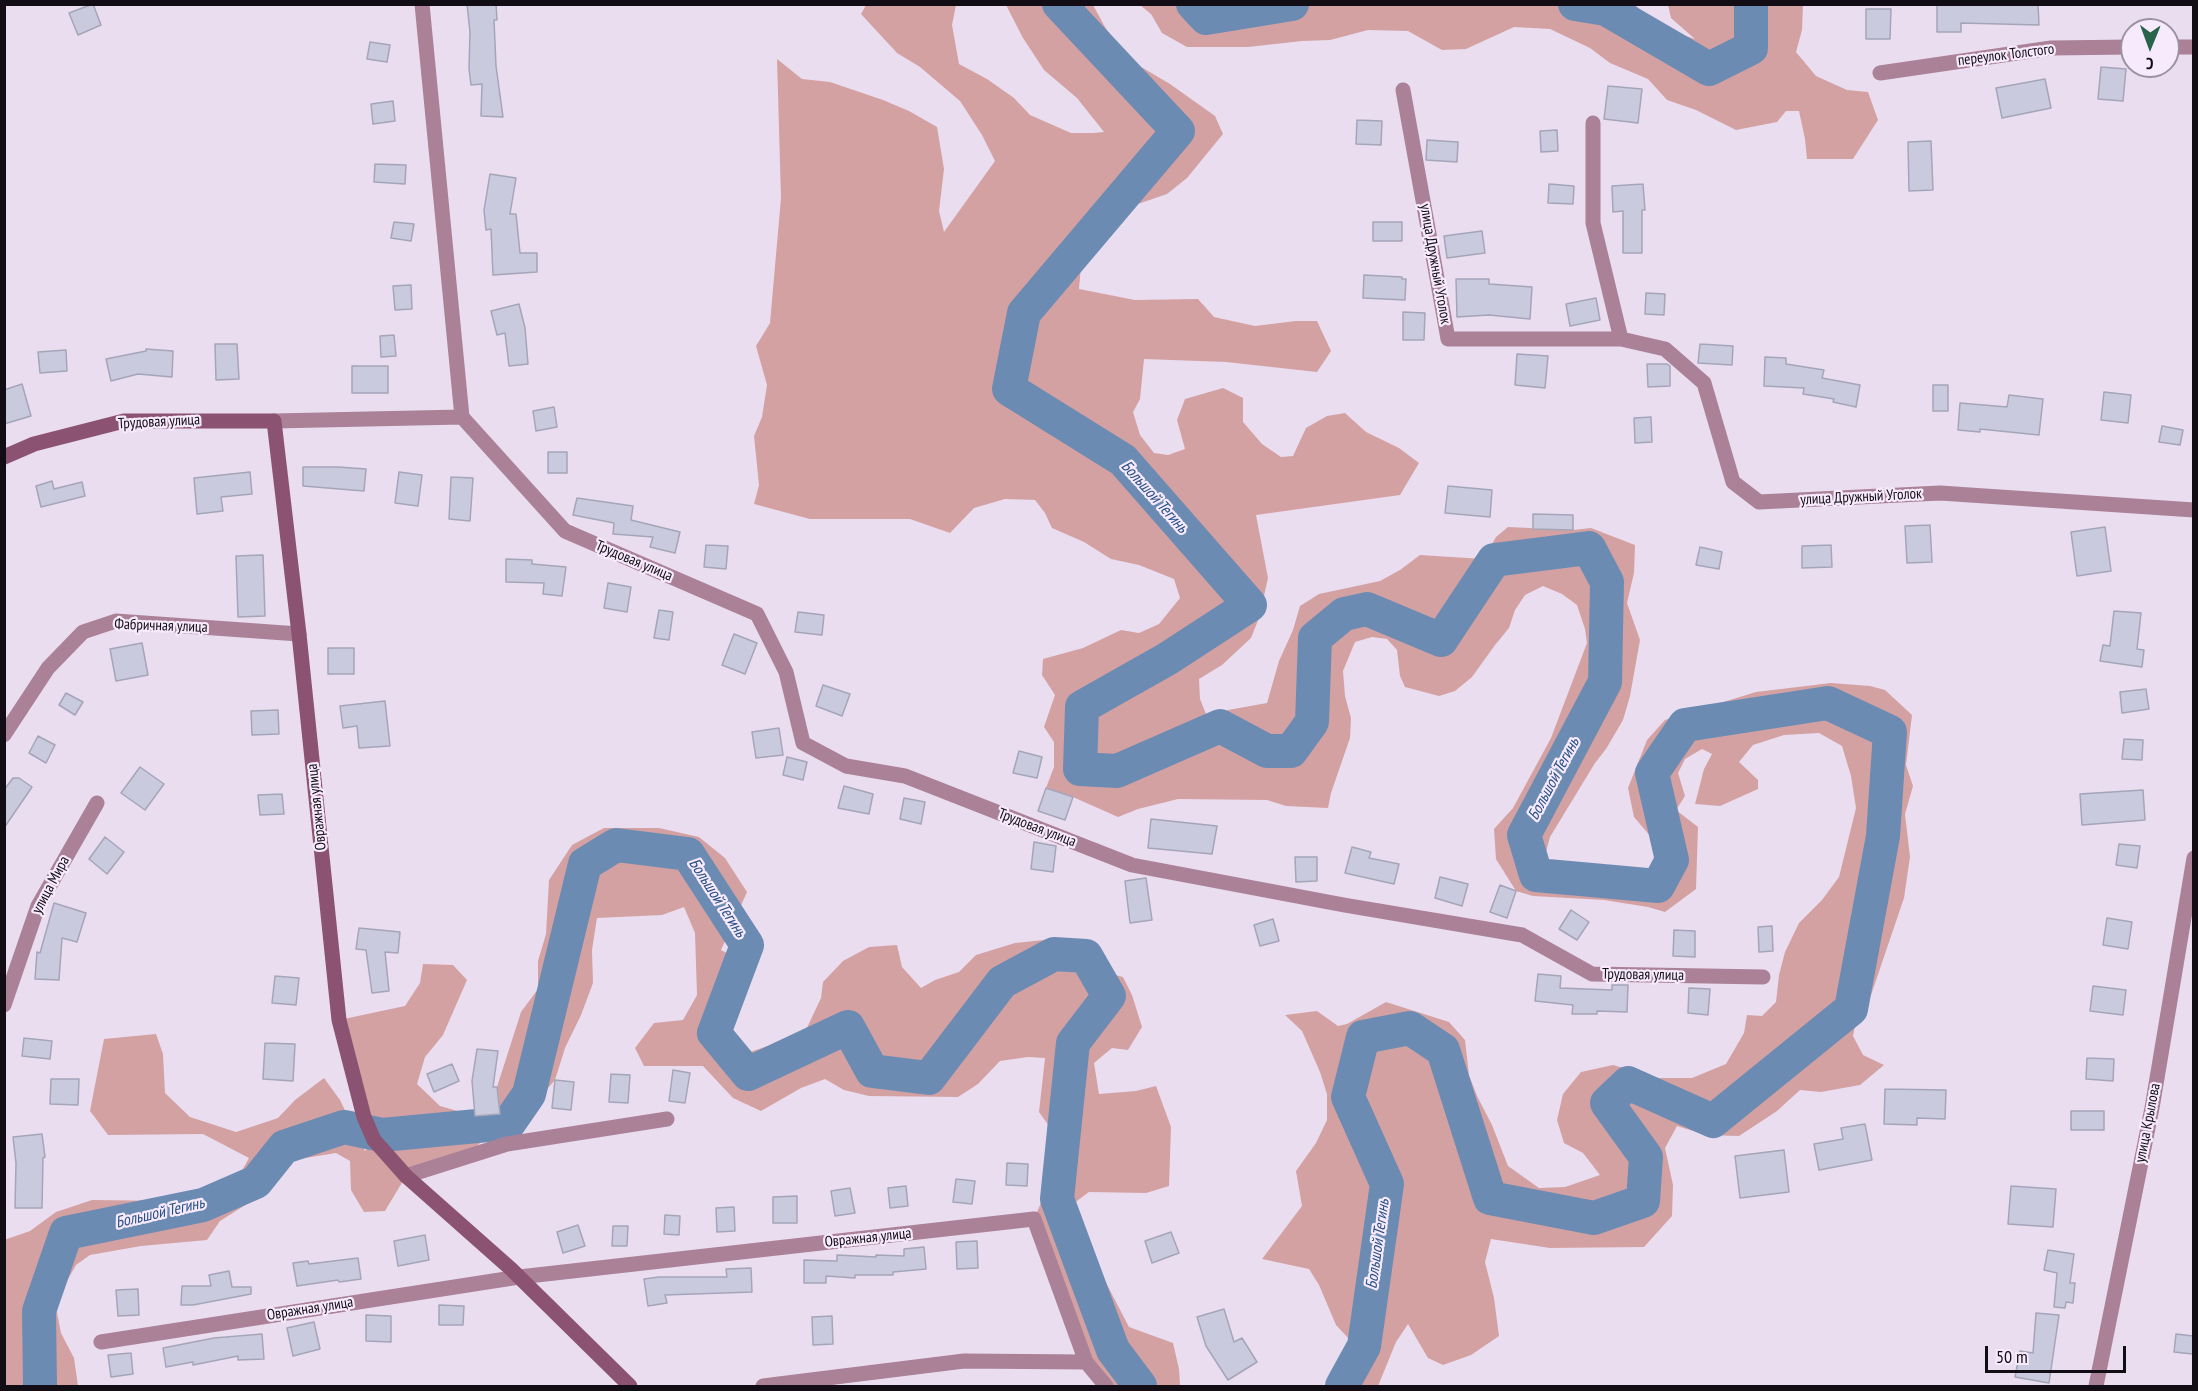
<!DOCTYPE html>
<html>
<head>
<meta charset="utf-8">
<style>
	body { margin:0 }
	#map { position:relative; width:2198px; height:1391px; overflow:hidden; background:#eaddf0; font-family:"PT Sans Narrow",sans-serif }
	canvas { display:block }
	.frame { position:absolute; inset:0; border:6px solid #120d14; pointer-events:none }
	.north { position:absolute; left:2120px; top:18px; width:60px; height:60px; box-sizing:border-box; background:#f7eafd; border:2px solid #9b92a0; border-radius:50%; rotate:181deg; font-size:16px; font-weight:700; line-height:24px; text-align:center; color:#120d14 }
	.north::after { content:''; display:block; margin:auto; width:21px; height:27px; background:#28634c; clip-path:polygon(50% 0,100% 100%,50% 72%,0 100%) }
	.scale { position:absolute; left:1985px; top:1346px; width:141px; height:27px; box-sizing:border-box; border:3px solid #120d14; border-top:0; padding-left:8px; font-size:18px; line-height:21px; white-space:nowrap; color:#120d14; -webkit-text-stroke:4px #f7eafd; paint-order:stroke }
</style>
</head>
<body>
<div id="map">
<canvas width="2198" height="1391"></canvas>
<div class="frame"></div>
<div class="north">С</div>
<div class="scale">50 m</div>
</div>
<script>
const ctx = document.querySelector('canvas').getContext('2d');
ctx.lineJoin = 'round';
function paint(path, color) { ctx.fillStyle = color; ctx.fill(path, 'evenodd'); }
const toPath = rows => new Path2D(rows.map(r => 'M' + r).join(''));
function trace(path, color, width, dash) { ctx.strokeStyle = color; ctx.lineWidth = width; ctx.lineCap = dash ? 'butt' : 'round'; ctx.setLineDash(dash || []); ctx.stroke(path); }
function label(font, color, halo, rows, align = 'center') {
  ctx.font = font + ' "PT Sans Narrow",sans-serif'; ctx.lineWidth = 4.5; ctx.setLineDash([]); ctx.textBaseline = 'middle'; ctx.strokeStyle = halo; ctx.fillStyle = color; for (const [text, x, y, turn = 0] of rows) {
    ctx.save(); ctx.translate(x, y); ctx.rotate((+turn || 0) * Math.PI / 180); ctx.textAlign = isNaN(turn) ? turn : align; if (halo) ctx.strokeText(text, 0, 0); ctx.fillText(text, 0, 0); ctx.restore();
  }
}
const green = toPath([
	[866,5,956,5,952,25,959,64,987,79,1014,98,1030,115,1071,133,1093,133,1104,132,1077,98,1044,70,1023,38,1006,5,1093,5,1105,27,1126,58,1170,84,1215,116,1223,134,1187,178,1167,194,1132,206,1115,221,1100,241,1082,254,1079,289,1135,300,1198,299,1214,317,1255,326,1296,321,1317,321,1331,351,1317,372,1226,362,1144,359,1140,399,1133,412,1140,435,1154,453,1168,455,1185,449,1177,420,1185,399,1223,388,1243,398,1243,422,1262,444,1281,457,1293,456,1306,428,1327,416,1345,413,1366,432,1399,448,1419,463,1400,495,1256,515,1268,578,1259,618,1251,638,1222,665,1199,679,1200,699,1206,714,1267,703,1279,661,1293,630,1300,606,1319,594,1380,581,1400,570,1420,555,1483,559,1496,537,1508,527,1573,530,1591,528,1635,545,1634,573,1627,603,1640,640,1630,696,1623,720,1606,749,1595,763,1550,837,1542,867,1610,874,1635,874,1655,867,1662,850,1634,817,1628,788,1647,740,1665,720,1756,692,1831,683,1870,686,1885,690,1912,715,1906,765,1913,786,1905,814,1910,857,1904,898,1871,995,1856,1021,1853,1036,1863,1055,1884,1065,1860,1085,1821,1092,1800,1090,1777,1111,1739,1136,1706,1135,1677,1126,1665,1148,1673,1185,1672,1216,1644,1247,1550,1248,1491,1239,1485,1262,1494,1298,1499,1336,1471,1355,1443,1365,1428,1358,1408,1324,1396,1342,1378,1386,1332,1386,1344,1368,1349,1339,1336,1325,1319,1285,1309,1269,1262,1259,1302,1206,1296,1171,1316,1143,1327,1120,1327,1094,1320,1072,1302,1031,1285,1015,1317,1011,1338,1026,1347,1024,1386,1002,1449,1022,1465,1040,1469,1075,1477,1096,1492,1125,1508,1166,1539,1188,1565,1187,1600,1175,1583,1153,1564,1143,1557,1120,1563,1094,1581,1072,1613,1065,1657,1078,1692,1078,1726,1064,1744,1033,1747,1015,1762,1016,1776,1002,1779,975,1785,952,1799,923,1822,900,1839,877,1856,808,1851,776,1842,746,1819,733,1784,735,1753,745,1739,762,1758,780,1758,789,1720,806,1695,804,1704,769,1712,754,1702,749,1685,759,1678,773,1685,796,1676,810,1698,827,1696,889,1665,912,1648,907,1604,900,1533,896,1516,891,1496,859,1494,829,1513,808,1551,738,1587,643,1585,629,1577,605,1562,594,1543,586,1525,595,1515,610,1509,628,1495,645,1472,677,1455,691,1439,696,1405,687,1400,676,1397,650,1387,639,1372,637,1355,642,1343,671,1345,696,1351,718,1350,738,1331,793,1328,808,1286,806,1267,800,1178,799,1138,809,1118,817,1073,797,1046,788,1054,767,1054,742,1044,727,1055,695,1042,675,1043,659,1083,648,1121,630,1139,633,1159,624,1180,598,1174,579,1139,565,1111,559,1084,542,1052,528,1045,513,1035,500,1005,499,974,508,950,533,910,519,810,519,754,504,759,485,754,436,762,417,767,385,756,346,770,323,781,198,777,59,802,79,830,82,883,100,909,111,937,127,944,169,939,211,944,232,995,161,982,135,960,101,920,67,897,53,861,14],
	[1140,5,1635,5,1659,27,1695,39,1671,18,1668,5,1803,5,1802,30,1796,52,1816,76,1847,90,1868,92,1878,120,1853,159,1807,159,1805,139,1799,111,1786,111,1777,122,1736,130,1696,110,1667,100,1648,79,1610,63,1590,48,1550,29,1514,27,1466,49,1442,50,1408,31,1368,30,1330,40,1302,41,1248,47,1187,47,1162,33,1151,14],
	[604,828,659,828,699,837,725,858,747,892,721,950,751,967,729,1037,747,1053,804,1034,821,998,823,982,843,961,869,947,897,945,902,967,921,988,935,980,959,972,976,955,1015,943,1044,940,1074,944,1081,966,1123,977,1132,995,1142,1027,1128,1050,1112,1048,1094,1063,1099,1094,1136,1091,1156,1086,1171,1127,1169,1186,1146,1193,1089,1192,1073,1204,1078,1229,1129,1327,1173,1343,1179,1369,1180,1385,1213,1386,1106,1386,1086,1362,1034,1219,1044,1196,1053,1162,1049,1126,1039,1112,1045,1058,1028,1057,1000,1061,978,1084,958,1097,869,1096,844,1090,825,1079,801,1088,761,1111,733,1098,703,1066,644,1066,635,1048,654,1023,683,1020,697,995,695,933,684,907,662,915,597,918,592,950,593,983,581,1015,565,1048,555,1080,532,1106,516,1130,484,1139,466,1157,406,1176,385,1211,364,1212,351,1190,350,1161,336,1153,293,1160,258,1197,220,1221,207,1240,141,1246,90,1255,76,1265,55,1302,61,1333,74,1358,78,1386,5,1386,4,1240,30,1231,56,1212,92,1200,169,1201,211,1195,239,1176,249,1158,203,1134,108,1135,90,1111,104,1039,156,1034,163,1054,165,1093,190,1117,236,1132,278,1118,295,1100,324,1078,340,1100,365,1151,374,1140,339,1020,405,1006,420,983,423,964,453,965,467,980,443,1035,425,1057,417,1084,440,1106,475,1116,499,1114,497,1087,521,1012,538,989,538,961,546,934,549,880,572,845]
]);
const river = toPath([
	[1059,4,1178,131,1024,313,1009,389,1123,460,1250,605,1167,659,1082,707,1080,769,1117,771,1220,726,1267,751,1291,751,1312,722,1315,638,1344,614,1367,609,1441,640,1494,560,1589,548,1607,582,1605,682,1524,835,1536,875,1658,886,1672,860,1652,773,1685,725,1828,703,1890,732,1883,836,1851,1009,1713,1121,1628,1083,1607,1103,1646,1157,1643,1201,1594,1218,1490,1198,1443,1050,1410,1028,1363,1037,1348,1097,1387,1184,1364,1346,1342,1386],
	[1193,4,1206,18,1292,4],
	[1575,4,1606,9,1709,69,1751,48,1751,4],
	[40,1386,39,1311,66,1233,203,1205,256,1182,284,1147,344,1127,382,1135,509,1123,529,1094,585,864,616,845,688,854,747,945,714,1033,748,1074,848,1027,872,1071,929,1078,1002,982,1054,954,1086,956,1109,996,1073,1043,1057,1199,1113,1350,1140,1386]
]);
const building = toPath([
	[93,4,101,25,78,35,69,13,93,4],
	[467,4,496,4,497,20,494,20,496,66,503,117,481,116,482,84,471,85,469,69,470,32,467,4],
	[1937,4,2038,4,2039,25,1961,23,1961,32,1937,32,1937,4],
	[1866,9,1891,9,1890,39,1866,39,1866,9],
	[370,42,390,45,387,62,367,59,370,42],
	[2101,67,2126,69,2123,101,2098,99,2101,67],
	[2045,79,2051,108,2002,118,1996,88,2045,79],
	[1608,86,1642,89,1638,123,1604,119,1608,86],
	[393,101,395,121,373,124,371,104,393,101],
	[1357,120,1382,121,1381,145,1356,144,1357,120],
	[1557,130,1558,151,1541,152,1540,131,1557,130],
	[1427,140,1458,142,1457,162,1426,160,1427,140],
	[1931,141,1933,190,1909,191,1908,142,1931,141],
	[375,164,406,165,405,184,374,182,375,164],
	[490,174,516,178,510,214,516,214,520,253,537,253,537,272,493,275,491,229,486,230,484,210,490,174],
	[1549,184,1574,186,1573,204,1548,203,1549,184],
	[1643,184,1645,210,1642,210,1642,253,1623,253,1623,211,1613,212,1612,186,1643,184],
	[394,222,414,224,411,241,391,238,394,222],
	[1373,222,1402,222,1402,241,1373,241,1373,222],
	[1482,231,1485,253,1447,258,1444,236,1482,231],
	[1364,275,1402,277,1402,279,1406,279,1405,300,1363,298,1364,275],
	[1456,279,1489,279,1489,284,1532,287,1530,319,1489,315,1457,317,1456,279],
	[411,285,412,309,395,310,393,286,411,285],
	[1646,293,1665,294,1664,315,1645,314,1646,293],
	[1596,298,1600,320,1570,326,1566,304,1596,298],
	[519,304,525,328,528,364,509,366,505,333,497,335,491,311,519,304],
	[1403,312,1425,313,1424,340,1403,340,1403,312],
	[394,335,396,356,381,357,380,336,394,335],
	[215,344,237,344,239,379,216,380,215,344],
	[1700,344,1733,346,1732,365,1698,363,1700,344],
	[146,349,173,351,172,377,138,374,111,381,106,359,146,351,146,349],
	[66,350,67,371,40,373,38,352,66,350],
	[1517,354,1548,356,1545,388,1515,385,1517,354],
	[1765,357,1786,358,1786,364,1824,370,1822,378,1860,385,1856,407,1833,402,1834,399,1803,394,1804,388,1764,386,1765,357],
	[1647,364,1667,364,1670,366,1670,386,1648,387,1647,364],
	[352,366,388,366,388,393,352,393,352,366],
	[22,384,31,416,4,424,4,390,22,384],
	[1933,385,1948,385,1948,411,1933,411,1933,385],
	[2104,392,2131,395,2128,423,2101,420,2104,392],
	[2009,395,2043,399,2039,435,1980,429,1980,432,1958,430,1960,403,2007,407,2009,395],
	[554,407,557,427,536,431,533,411,554,407],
	[1651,417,1652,442,1635,443,1634,418,1651,417],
	[2162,426,2183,430,2180,445,2159,442,2162,426],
	[548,452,567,452,567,473,548,473,548,452],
	[303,467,338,467,366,469,364,491,303,486,303,467],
	[250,472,252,494,221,497,223,511,197,514,194,478,250,472],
	[399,472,422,475,418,506,395,503,399,472],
	[451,477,473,478,470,521,449,519,451,477],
	[52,481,54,489,82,482,85,496,41,507,36,486,52,481],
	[1448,486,1492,490,1490,517,1445,513,1448,486],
	[577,498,633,506,631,520,680,532,675,553,650,547,653,537,613,534,614,523,573,515,577,498],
	[1533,514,1573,515,1573,530,1533,529,1533,514],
	[1930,525,1932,562,1907,563,1905,526,1930,525],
	[2105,527,2111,571,2077,576,2071,532,2105,527],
	[706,545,728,546,726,569,704,567,706,545],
	[1831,545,1832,567,1802,568,1802,546,1831,545],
	[1700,547,1722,552,1719,569,1696,565,1700,547],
	[263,555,265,616,238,617,236,556,263,555],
	[506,559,532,560,532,564,566,567,562,596,543,594,544,583,506,582,506,559],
	[608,583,631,587,627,612,604,608,608,583],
	[659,610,673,612,669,640,654,638,659,610],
	[2114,611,2141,613,2137,649,2144,650,2142,667,2100,661,2103,645,2110,646,2114,611],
	[798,612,824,615,822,635,795,632,798,612],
	[734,634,757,643,745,674,722,665,734,634],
	[142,643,148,675,116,681,110,649,142,643],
	[328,648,354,648,354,674,328,674,328,648],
	[823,685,850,694,842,716,816,706,823,685],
	[2146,689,2149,709,2122,713,2120,692,2146,689],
	[66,693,83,702,75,715,59,705,66,693],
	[385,701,390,746,359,748,357,726,343,728,340,706,385,701],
	[278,710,279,734,252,735,251,711,278,710],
	[779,728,783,755,756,758,752,732,779,728],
	[38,736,55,745,46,763,29,753,38,736],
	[2124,739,2143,740,2142,760,2122,759,2124,739],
	[1019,751,1042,757,1037,778,1013,773,1019,751],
	[787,757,807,762,803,780,783,775,787,757],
	[140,767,164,784,145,810,121,793,140,767],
	[13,778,19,778,32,787,4,828,4,790,13,778],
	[844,786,873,794,869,814,838,808,844,786],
	[1046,788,1073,797,1065,820,1038,811,1046,788],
	[2143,790,2145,820,2082,825,2080,794,2143,790],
	[282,794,284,814,260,815,258,795,282,794],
	[904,798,925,802,921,824,900,819,904,798],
	[1151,819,1217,826,1212,854,1148,848,1151,819],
	[105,837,124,852,107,874,89,859,105,837],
	[1034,842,1056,846,1053,872,1031,869,1034,842],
	[2119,844,2140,846,2137,868,2116,865,2119,844],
	[1352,847,1371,852,1369,858,1399,864,1394,884,1345,873,1352,847],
	[1295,857,1317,857,1317,881,1296,882,1295,857],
	[1440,877,1468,884,1462,906,1435,898,1440,877],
	[1146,878,1152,920,1130,923,1125,881,1146,878],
	[1500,885,1516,891,1507,918,1490,912,1500,885],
	[54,903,86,913,77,942,62,938,59,980,35,979,37,952,40,953,54,903],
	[1571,910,1589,922,1577,940,1559,929,1571,910],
	[2107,918,2132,922,2128,949,2103,945,2107,918],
	[1273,919,1279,941,1260,946,1254,925,1273,919],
	[1772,926,1773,951,1759,952,1758,927,1772,926],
	[359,928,400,932,398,953,385,952,389,991,372,993,366,950,356,949,359,928],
	[1674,930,1695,931,1695,957,1673,956,1674,930],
	[1538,974,1561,976,1560,988,1612,990,1612,985,1628,985,1627,1012,1597,1011,1597,1014,1572,1014,1573,1005,1535,1001,1538,974],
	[275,976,299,978,296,1005,272,1003,275,976],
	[2093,986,2126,990,2123,1015,2090,1011,2093,986],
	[1689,988,1710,989,1708,1015,1688,1013,1689,988],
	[24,1038,52,1041,50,1059,22,1056,24,1038],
	[265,1043,295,1044,293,1081,263,1079,265,1043],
	[477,1049,498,1051,493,1087,497,1087,500,1114,475,1116,472,1081,477,1049],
	[2087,1058,2114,1059,2113,1081,2086,1079,2087,1058],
	[452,1064,459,1081,434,1092,427,1074,452,1064],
	[673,1070,690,1073,685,1103,669,1101,673,1070],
	[611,1074,630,1075,628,1103,609,1102,611,1074],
	[51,1079,79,1079,78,1105,50,1104,51,1079],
	[555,1080,574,1082,571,1110,552,1108,555,1080],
	[1885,1089,1946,1090,1945,1119,1917,1118,1917,1125,1884,1124,1885,1089],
	[2071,1111,2104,1111,2104,1130,2071,1130,2071,1111],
	[1865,1124,1872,1160,1819,1170,1814,1144,1843,1139,1841,1128,1865,1124],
	[42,1134,45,1157,43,1158,42,1208,15,1208,16,1163,13,1137,42,1134],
	[1784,1150,1789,1192,1740,1198,1735,1156,1784,1150],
	[1007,1163,1028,1164,1027,1186,1006,1185,1007,1163],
	[956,1179,975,1181,972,1204,953,1202,956,1179],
	[906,1186,908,1206,890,1208,888,1188,906,1186],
	[2011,1186,2056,1189,2053,1227,2008,1224,2011,1186],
	[850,1188,855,1213,835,1216,831,1191,850,1188],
	[797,1196,797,1223,773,1223,773,1197,797,1196],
	[734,1207,735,1231,717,1232,716,1208,734,1207],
	[665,1215,680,1216,679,1235,664,1234,665,1215],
	[578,1225,585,1246,563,1253,557,1232,578,1225],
	[613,1226,628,1226,627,1246,612,1246,613,1226],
	[1171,1232,1179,1253,1152,1263,1145,1241,1171,1232],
	[425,1235,429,1260,398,1266,394,1241,425,1235],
	[977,1241,978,1268,957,1269,956,1242,977,1241],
	[924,1247,926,1269,893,1272,893,1275,855,1275,855,1278,826,1276,826,1283,804,1283,804,1260,837,1261,837,1255,876,1257,876,1255,904,1256,904,1249,924,1247],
	[2048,1250,2074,1254,2070,1283,2075,1283,2073,1303,2066,1302,2065,1308,2054,1307,2057,1273,2044,1270,2048,1250],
	[358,1258,361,1279,339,1282,338,1280,297,1286,293,1263,308,1261,309,1264,358,1258],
	[751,1268,752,1292,665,1295,667,1303,648,1306,644,1279,659,1277,727,1277,726,1269,751,1268],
	[229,1271,232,1287,251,1287,251,1294,193,1305,181,1305,182,1286,211,1286,209,1275,229,1271],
	[138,1289,139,1315,118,1316,116,1290,138,1289],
	[439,1305,464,1306,463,1325,439,1325,439,1305],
	[1224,1309,1234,1342,1242,1338,1257,1362,1228,1380,1206,1346,1197,1317,1224,1309],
	[2036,1313,2059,1315,2049,1383,2015,1377,2020,1351,2033,1353,2036,1313],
	[366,1315,391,1316,391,1342,366,1341,366,1315],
	[832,1316,833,1344,813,1345,812,1317,832,1316],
	[314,1322,320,1349,293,1356,287,1328,314,1322],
	[262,1334,264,1359,238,1360,238,1356,193,1365,193,1362,166,1367,163,1348,214,1338,262,1334],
	[2176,1334,2193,1336,2193,1354,2174,1352,2176,1334],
	[131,1353,133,1374,111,1377,108,1355,131,1353]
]);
const street = toPath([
	[422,4,462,417,565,531,757,614,786,672,803,743,846,766,905,776,1132,865,1344,905,1522,935,1592,974,1763,977],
	[2168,47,2194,47],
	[1880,73,2051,48,2132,47],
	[1403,90,1448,339,1621,339,1665,349,1704,383,1733,482,1759,502,1940,493,2194,510],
	[1593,123,1593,223,1621,339],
	[274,421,462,417],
	[4,735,48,668,83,632,116,621,299,634],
	[4,1005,38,906,97,803],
	[406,1176,507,1144,667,1119],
	[101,1342,519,1277,1034,1219,1086,1362,1106,1386],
	[763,1386,964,1361,1086,1362],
	[2096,1386,2152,1108,2194,858]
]);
const secondary = toPath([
	[4,457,34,444,124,421,274,421,299,634,339,1020,364,1117,374,1140,406,1176,511,1269,630,1386]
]);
const streetNames = [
	["переулок Толстого",2006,55,-7],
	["улица Дружный Уголок",1435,264,80],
	["Трудовая улица",159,422,-3],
	["улица Дружный Уголок",1861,497,-3],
	["Трудовая улица",634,561,23],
	["Фабричная улица",161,626,2],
	["Овражная улица",317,807,-96],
	["Трудовая улица",1037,828,21],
	["улица Мира",51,885,-62],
	["Трудовая улица",1643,975,1],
	["улица Крылова",2148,1123,-79],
	["Овражная улица",868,1238,-6],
	["Овражная улица",310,1309,-9]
];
const waterNames = [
	["Большой Тегинь",1154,497,48],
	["Большой Тегинь",1554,779,-62],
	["Большой Тегинь",717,898,57],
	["Большой Тегинь",160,1213,-13],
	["Большой Тегинь",1378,1244,-82]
];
paint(green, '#d4a1a3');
trace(river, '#6c8bb3', 34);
paint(building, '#cacadf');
trace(building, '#a5a5b9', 1.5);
trace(street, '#aa8197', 15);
trace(secondary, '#8c5272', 15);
label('15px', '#120d14', '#f7eafd', streetNames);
label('italic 16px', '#275086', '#f7eafd', waterNames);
</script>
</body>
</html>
